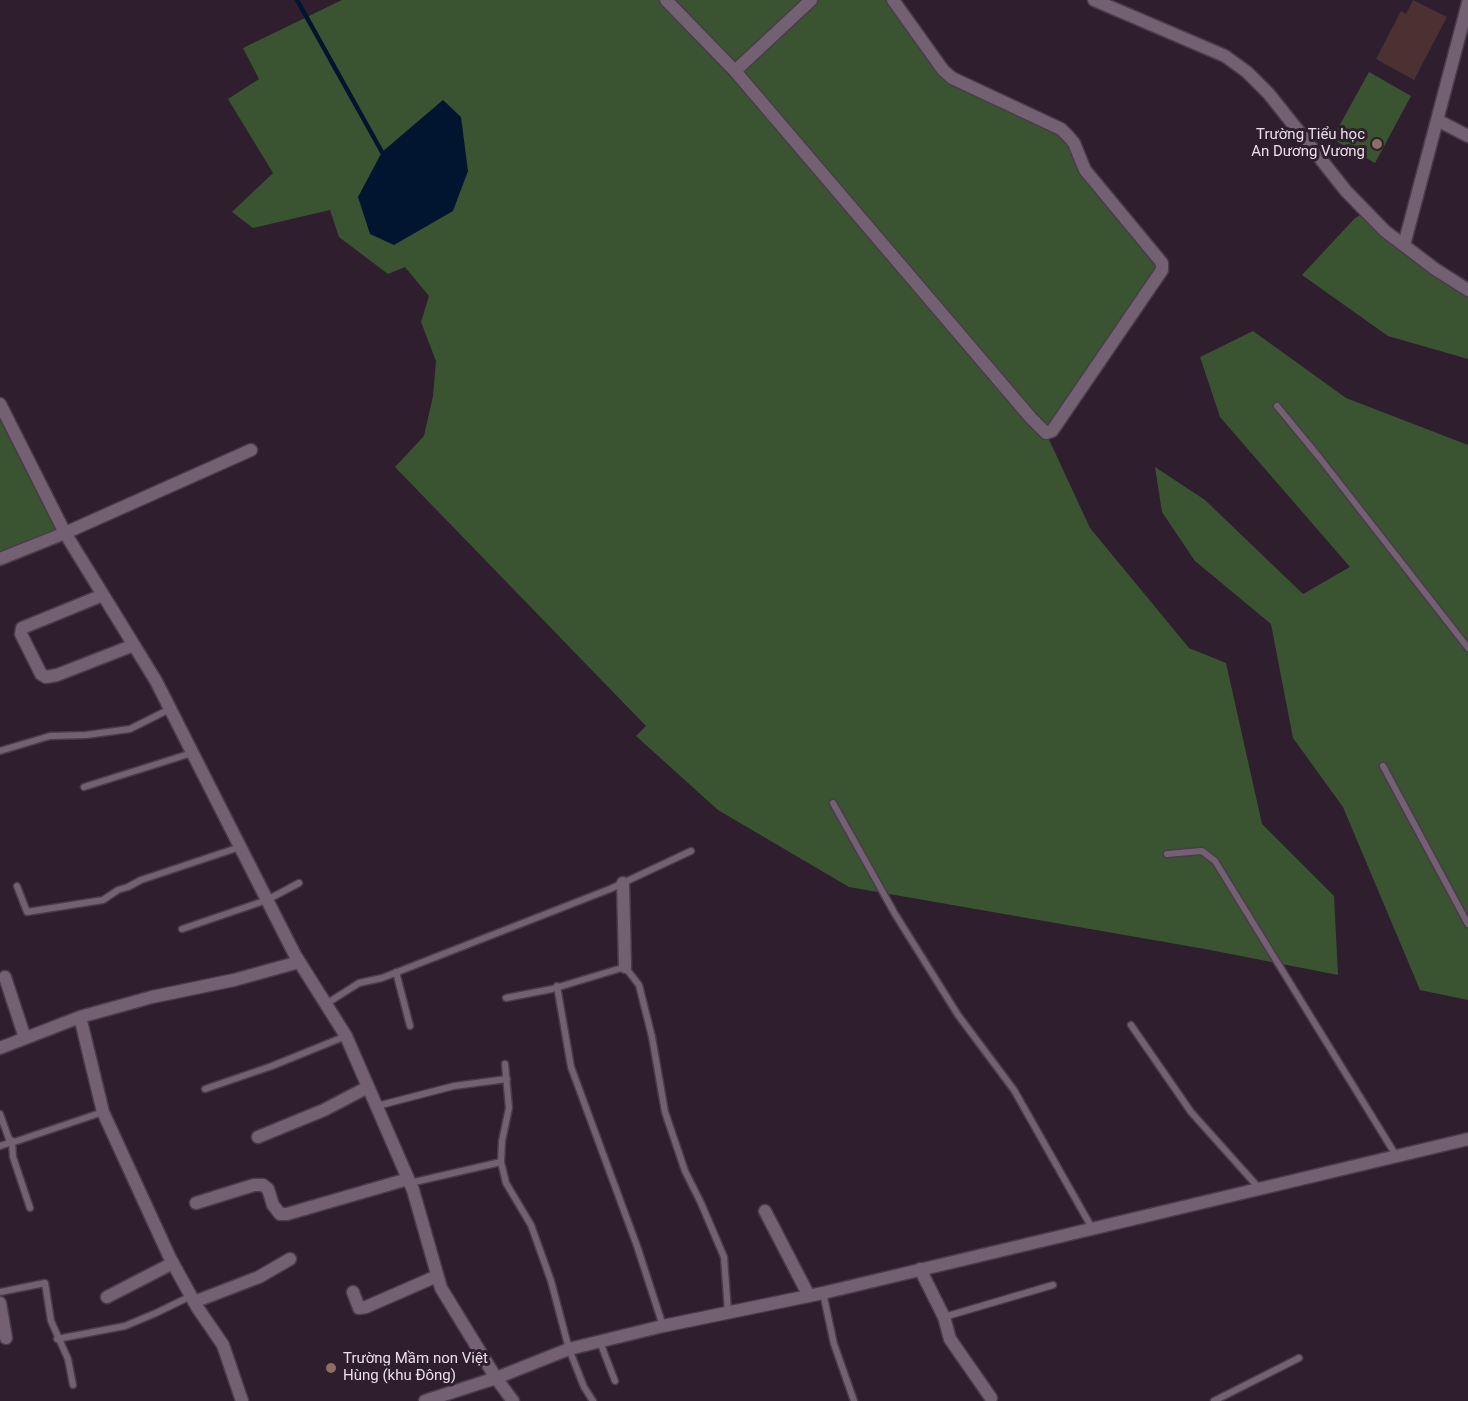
<!DOCTYPE html>
<html>
<head>
<meta charset="utf-8">
<style>
	body { margin:0 }
	canvas { display:block; background:#2e1e2e }
</style>
</head>
<body>
<canvas width="1468" height="1401"></canvas>
<script>
const ctx = document.querySelector('canvas').getContext('2d');
ctx.lineJoin = 'round';
function paint(path, color) { ctx.fillStyle = color; ctx.fill(path, 'evenodd'); }
const toPath = rows => new Path2D(rows.map(r => 'M' + r).join(''));
function trace(path, color, width, dash) { ctx.strokeStyle = color; ctx.lineWidth = width; ctx.lineCap = dash ? 'butt' : 'round'; ctx.setLineDash(dash || []); ctx.stroke(path); }
function label(font, color, halo, rows, align = 'center') {
  ctx.font = font + ' Roboto,sans-serif'; ctx.lineWidth = 6; ctx.setLineDash([]); ctx.textBaseline = 'middle'; ctx.strokeStyle = halo; ctx.fillStyle = color; for (const [text, x, y, turn = 0] of rows) {
    ctx.save(); ctx.translate(x, y); ctx.rotate((+turn || 0) * Math.PI / 180); ctx.textAlign = isNaN(turn) ? turn : align; if (halo) ctx.strokeText(text, 0, 0); ctx.fillText(text, 0, 0); ctx.restore();
  }
}
const green = toPath([
	[342,0,894,0,952,78,1069,137,1085,170,1162,263,1046,433,1090,528,1189,648,1226,663,1262,824,1334,896,1338,975,1205,949,849,887,718,810,636,736,646,726,395,467,424,436,433,396,436,361,421,322,429,296,405,267,388,274,339,237,330,210,253,228,232,212,273,173,228,99,259,79,243,48],
	[1369,72,1411,96,1375,163,1332,139],
	[1366,212,1468,287,1468,359,1388,336,1302,275,1355,218],
	[1253,331,1346,398,1468,445,1468,1000,1420,990,1343,807,1293,738,1271,624,1195,561,1162,512,1155,467,1205,500,1303,594,1350,567,1220,417,1200,357],
	[0,404,65,533,0,556]
]);
const water = toPath([
	[443,100,461,117,468,171,453,211,394,245,370,234,358,197,382,152]
]);
const stream = toPath([
	[297,0,382,152]
]);
const building = toPath([
	[1413,0,1447,17,1414,80,1376,59,1401,11,1406,14]
]);
const service = toPath([
	[1277,406,1319,457,1468,648],
	[0,751,50,736,86,735,130,729,170,709],
	[1383,766,1468,924],
	[84,787,192,753],
	[833,803,895,914,958,1015,1014,1090,1092,1228],
	[1167,854,1202,851,1215,861,1397,1157],
	[17,886,27,912,103,900,118,890,128,887,141,880,240,847],
	[182,929,267,900,299,883],
	[396,972,410,1026],
	[557,986,571,1067,637,1246,663,1326],
	[506,998,552,989,625,967,639,985,652,1037,665,1112,685,1171,701,1203,724,1257,728,1312],
	[326,1004,359,983,382,978,610,889,691,851],
	[1131,1025,1191,1112,1259,1188],
	[505,1064,509,1108,502,1141,501,1162,506,1183,531,1225,551,1281,569,1349,584,1387,593,1401],
	[205,1089,272,1066,346,1036],
	[377,1106,454,1086,507,1079],
	[0,1114,9,1139,14,1142,103,1112],
	[0,1146,12,1142,13,1157,30,1208],
	[410,1183,501,1162],
	[0,1292,45,1283,51,1321,68,1359,73,1385],
	[823,1293,834,1344,854,1401],
	[944,1317,1053,1285],
	[57,1339,125,1326,156,1313,191,1296],
	[600,1342,615,1381],
	[1214,1401,1299,1358]
]);
const minor = toPath([
	[666,0,735,71,1031,418,1046,433,1052,431,1162,270,1162,263,1085,170,1074,143,1069,137,1061,129,952,78,943,70,893,0],
	[1094,0,1225,56,1247,72,1269,94,1346,191,1385,231,1435,269,1468,290],
	[735,71,811,0],
	[1437,120,1468,136],
	[1404,245,1468,3],
	[0,404,65,533,156,681,295,955,346,1036,413,1190,441,1288,496,1378,513,1401],
	[0,559,65,533,251,450],
	[103,595,22,628,21,634,41,674,46,677,57,675,134,645],
	[623,883,625,967],
	[5,977,25,1038],
	[80,1017,103,1112,170,1258,197,1307,223,1345,242,1401],
	[0,1048,80,1017,152,997,234,980,299,962],
	[258,1137,324,1110,368,1087],
	[196,1203,254,1185,263,1185,268,1189,273,1205,280,1214,287,1214,408,1179],
	[765,1211,809,1296],
	[920,1269,944,1317,950,1339,991,1398],
	[353,1292,359,1308,366,1307,437,1276],
	[107,1297,173,1263],
	[194,1302,259,1277,290,1259],
	[0,1303,6,1338],
	[425,1401,496,1378,569,1349,663,1326,823,1293,1468,1139]
]);
const markers = [
	[1377,144,6,"#8d6e63"],
	[331,1368,6,"#8d6e63"]
];
const poiNames = [
	["Trường Tiểu học",1365,135],
	["An Dương Vương",1365,152],
	["Trường Mầm non Việt",343,1359,"left"],
	["Hùng (khu Đông)",343,1376,"left"]
];
paint(green, '#3a5431');
paint(water, '#011530');
trace(stream, '#011530', 4.5);
paint(building, '#4b3131');
trace(service, '#493b49', 9);
trace(minor, '#493b49', 15);
trace(service, '#746073', 6);
trace(minor, '#746073', 12);
for (const [x, y, r, color] of markers) { const dot = new Path2D(); dot.arc(x, y, r, 0, 2 * Math.PI); ctx.fillStyle = color; ctx.fill(dot); trace(dot, '#2e1e2e', 2); }
label('15px', '#ebdfea', '#2e1e2e', poiNames, 'right');
</script>
</body>
</html>
